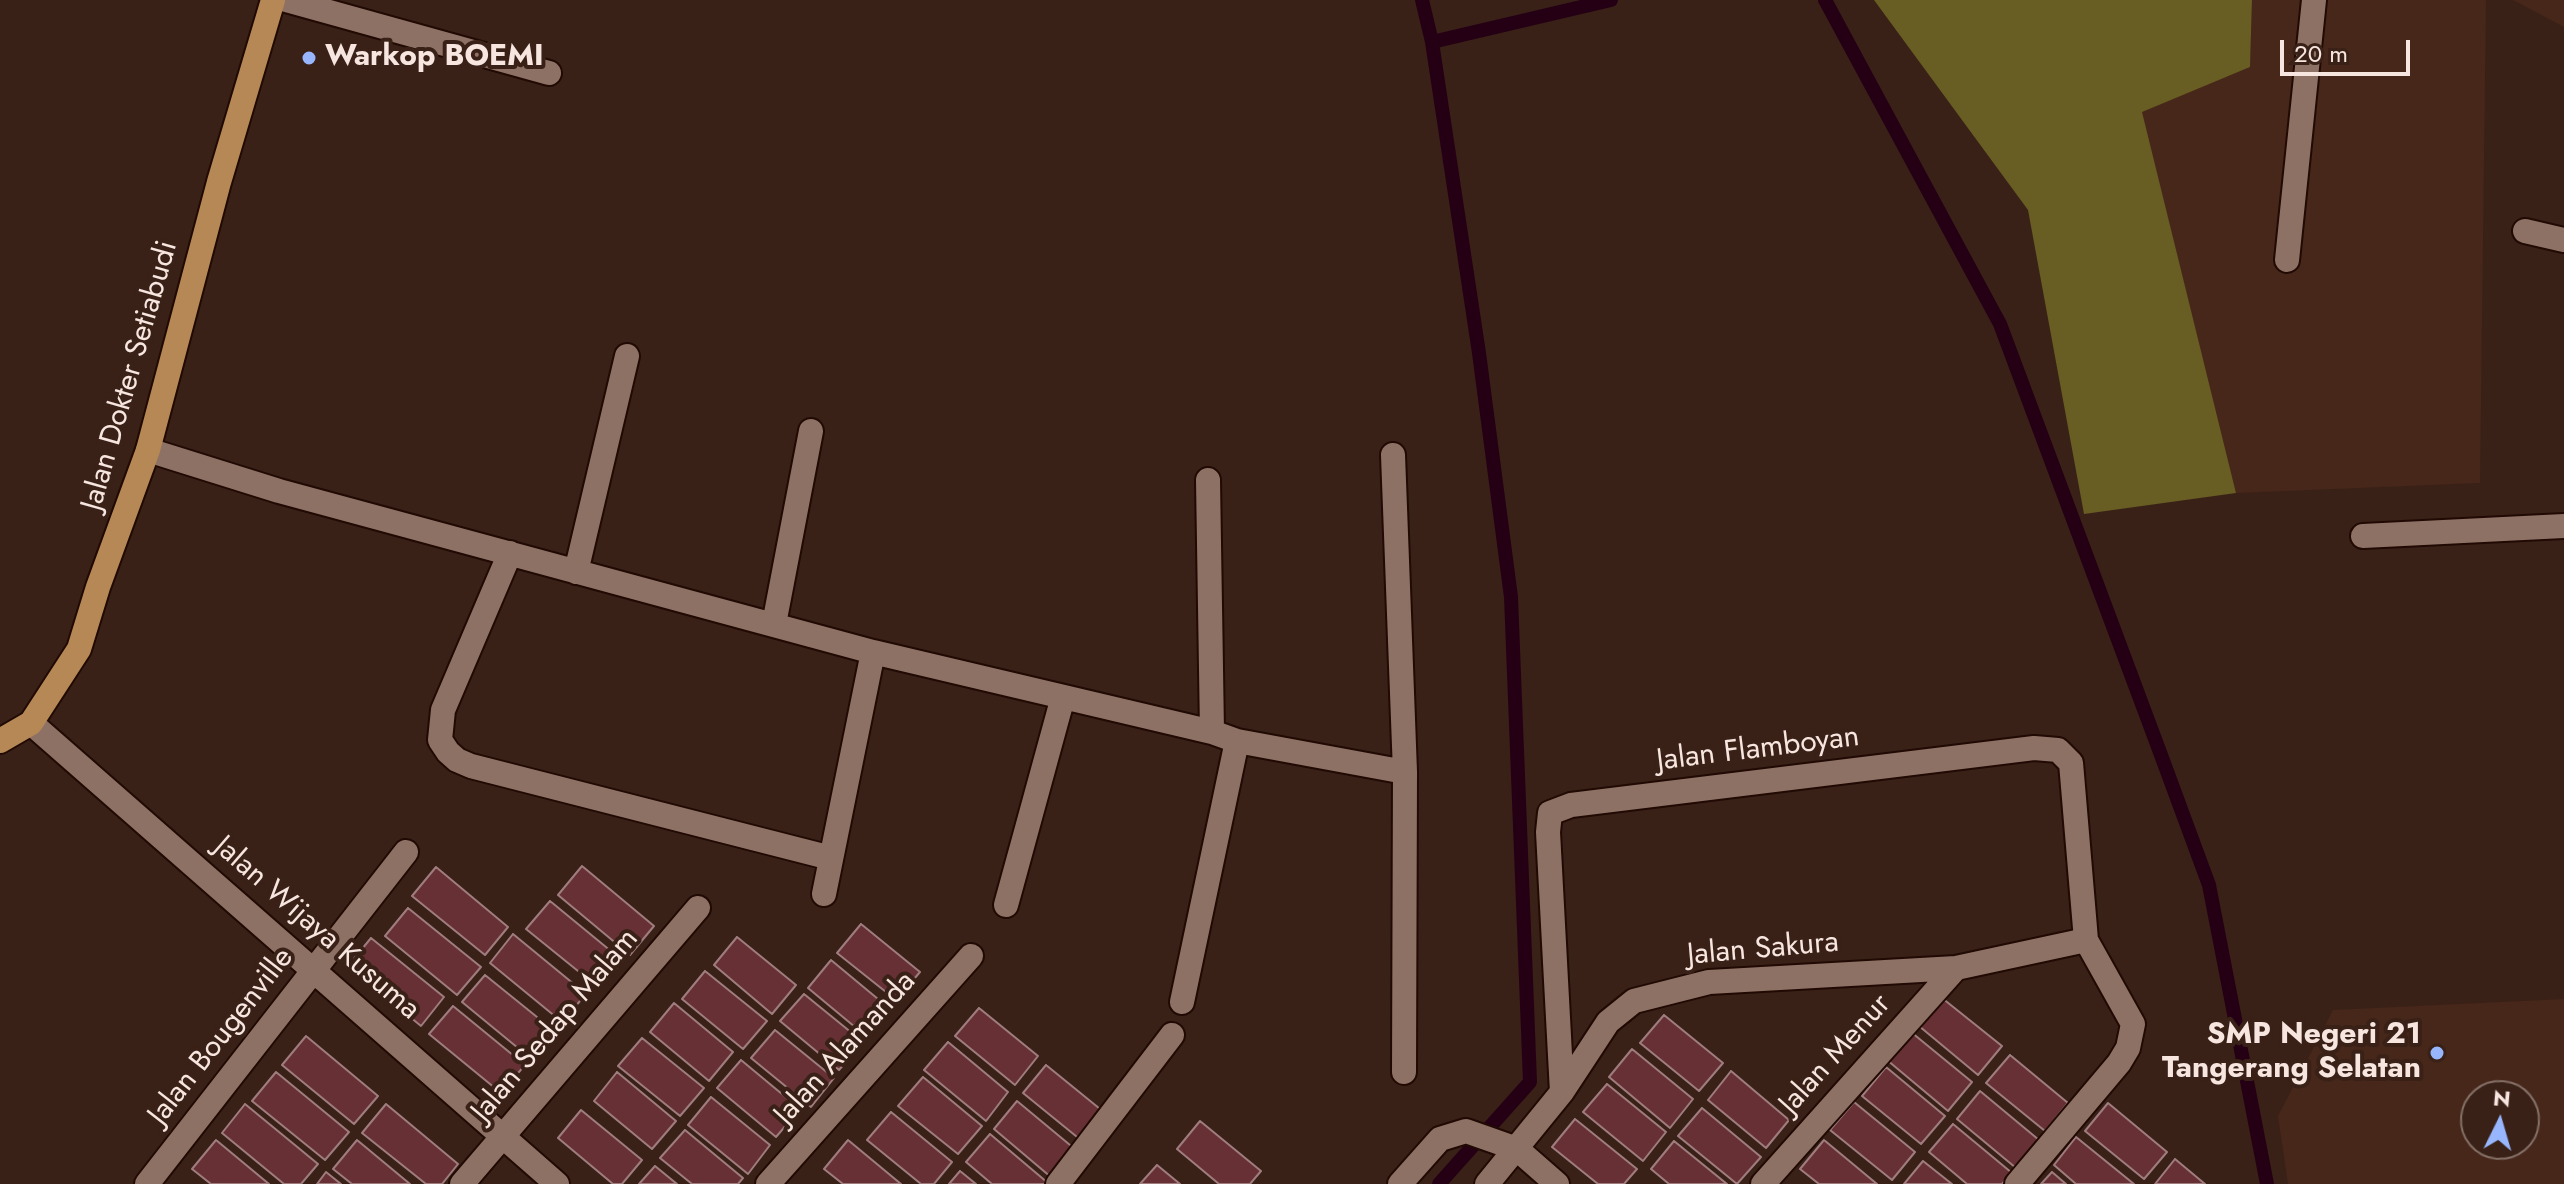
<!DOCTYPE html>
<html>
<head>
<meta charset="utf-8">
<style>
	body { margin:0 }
	#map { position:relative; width:2564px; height:1184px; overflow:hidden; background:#392117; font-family:Jost,sans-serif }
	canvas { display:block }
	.north { position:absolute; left:2460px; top:1080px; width:80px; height:80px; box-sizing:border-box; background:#392117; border:2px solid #857067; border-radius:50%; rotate:5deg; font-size:22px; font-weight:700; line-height:32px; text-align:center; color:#f7e6df }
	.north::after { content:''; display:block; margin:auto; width:28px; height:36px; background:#97b6fd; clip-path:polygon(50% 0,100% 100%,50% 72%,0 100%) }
	.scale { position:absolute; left:2280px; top:40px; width:130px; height:36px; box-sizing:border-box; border:4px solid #f7e6df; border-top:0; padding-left:10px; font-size:24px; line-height:28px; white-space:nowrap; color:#f7e6df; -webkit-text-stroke:6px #392117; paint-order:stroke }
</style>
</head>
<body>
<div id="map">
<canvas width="2564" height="1184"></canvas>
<div class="north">N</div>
<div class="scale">20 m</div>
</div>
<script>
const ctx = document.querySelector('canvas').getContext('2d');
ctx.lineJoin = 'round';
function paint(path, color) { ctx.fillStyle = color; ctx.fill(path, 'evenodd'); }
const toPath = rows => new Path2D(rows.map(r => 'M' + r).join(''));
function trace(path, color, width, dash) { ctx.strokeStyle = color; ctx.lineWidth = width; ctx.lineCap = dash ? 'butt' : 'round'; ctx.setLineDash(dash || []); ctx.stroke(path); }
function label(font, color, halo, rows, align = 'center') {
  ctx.font = font + ' Jost,sans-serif'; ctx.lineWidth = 8; ctx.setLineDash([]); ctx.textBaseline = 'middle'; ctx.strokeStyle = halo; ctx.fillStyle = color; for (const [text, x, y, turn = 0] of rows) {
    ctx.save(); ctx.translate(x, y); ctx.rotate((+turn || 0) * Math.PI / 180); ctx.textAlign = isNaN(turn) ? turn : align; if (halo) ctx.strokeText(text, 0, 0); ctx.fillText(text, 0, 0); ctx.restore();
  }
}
const built = toPath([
	[2252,0,2486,0,2480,483,2236,493,2141,111,2250,67],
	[2513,0,2564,0,2564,27],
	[2564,999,2564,1184,2288,1184,2278,1116,2333,1010],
	[2476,1096,2524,1096,2524,1144,2476,1144]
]);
const forest = toPath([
	[1874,0,2252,0,2250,67,2142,112,2236,493,2084,514,2028,210]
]);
const stream = toPath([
	[1422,0,1432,42,1479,353,1511,597,1530,1082,1439,1184],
	[1825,0,2000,324,2161,755,2209,885,2267,1184],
	[1432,42,1611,0]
]);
const building = toPath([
	[582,866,654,926,630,955,558,895,582,866],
	[436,867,508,927,485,955,412,896,436,867],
	[550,901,623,961,599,988,526,929,550,901],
	[408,908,481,967,457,995,385,936,408,908],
	[861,924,920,972,896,1000,837,953,861,924],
	[513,934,586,994,562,1022,490,963,513,934],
	[737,937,796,985,772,1014,714,965,737,937],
	[371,938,444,997,421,1026,348,966,371,938],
	[831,960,890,1009,867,1037,808,988,831,960],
	[705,971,767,1021,743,1049,682,999,705,971],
	[485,975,558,1034,535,1062,462,1002,485,975],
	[804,994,863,1042,839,1070,780,1021,804,994],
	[1942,998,2002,1046,1978,1075,1919,1026,1942,998],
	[674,1003,733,1052,709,1081,650,1032,674,1003],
	[453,1006,525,1065,501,1093,429,1034,453,1006],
	[979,1008,1038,1056,1015,1085,955,1036,979,1008],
	[1664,1015,1723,1063,1699,1091,1640,1043,1664,1015],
	[775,1030,834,1078,811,1107,751,1058,775,1030],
	[1911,1032,1972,1082,1948,1111,1887,1060,1911,1032],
	[306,1036,378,1096,354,1124,282,1065,306,1036],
	[642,1038,704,1088,680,1116,618,1066,642,1038],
	[948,1042,1008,1092,986,1121,924,1070,948,1042],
	[1632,1049,1693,1099,1670,1128,1609,1077,1632,1049],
	[2010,1055,2068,1103,2045,1131,1986,1083,2010,1055],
	[741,1060,800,1109,776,1137,717,1088,741,1060],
	[1046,1065,1105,1113,1082,1141,1023,1093,1046,1065],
	[1886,1067,1945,1116,1921,1144,1862,1096,1886,1067],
	[1731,1071,1789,1120,1766,1148,1708,1100,1731,1071],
	[276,1072,349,1132,325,1160,252,1101,276,1072],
	[617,1072,676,1121,652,1149,594,1101,617,1072],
	[923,1077,982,1126,958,1154,898,1106,923,1077],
	[1607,1084,1666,1132,1643,1161,1583,1112,1607,1084],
	[1980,1091,2039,1140,2016,1168,1957,1119,1980,1091],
	[711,1097,770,1145,748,1174,688,1125,711,1097],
	[1017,1101,1076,1150,1052,1178,994,1129,1017,1101],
	[1854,1102,1915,1152,1892,1180,1830,1130,1854,1102],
	[2108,1103,2167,1152,2144,1179,2085,1131,2108,1103],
	[245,1104,318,1164,301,1184,284,1184,222,1133,245,1104],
	[386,1104,458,1164,442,1184,426,1184,362,1133,386,1104],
	[1702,1108,1761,1157,1737,1184,1678,1136,1702,1108],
	[581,1110,642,1160,622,1184,613,1184,558,1138,581,1110],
	[891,1112,952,1162,934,1184,921,1184,867,1140,891,1112],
	[1575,1119,1637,1169,1624,1184,1598,1184,1552,1147,1575,1119],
	[1200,1121,1261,1171,1250,1184,1219,1184,1177,1149,1200,1121],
	[1953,1124,2012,1173,2002,1184,1967,1184,1929,1152,1953,1124],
	[685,1130,743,1178,738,1184,692,1184,660,1158,685,1130],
	[990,1134,1048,1183,1047,1184,992,1184,966,1162,990,1134],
	[2076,1137,2134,1184,2076,1184,2054,1165,2076,1137],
	[216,1140,269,1184,211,1184,192,1169,216,1140],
	[357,1140,410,1184,352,1184,333,1169,357,1140],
	[848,1140,901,1184,843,1184,824,1169,848,1140],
	[1824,1140,1877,1184,1819,1184,1800,1169,1824,1140],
	[1674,1141,1727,1184,1669,1184,1651,1169,1674,1141],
	[2175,1159,2205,1184,2155,1184,2175,1159],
	[1923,1161,1952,1184,1904,1184,1923,1161],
	[1157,1165,1180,1184,1140,1184,1157,1165],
	[655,1166,677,1184,639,1184,655,1166],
	[960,1171,976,1184,949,1184,960,1171],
	[326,1172,341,1184,317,1184,326,1172],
	[2052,1172,2066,1184,2041,1184,2052,1172]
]);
const minor = toPath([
	[286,0,549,73],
	[2525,231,2564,240],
	[2287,260,2314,0],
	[148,450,279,491,873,652,1212,732,1237,741,1405,772],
	[1393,455,1405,772,1404,1072],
	[1208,480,1212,732],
	[2363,536,2564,526],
	[510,553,443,710,440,740,448,752,457,760,471,766,831,858],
	[576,572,627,356],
	[774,624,811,431],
	[31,723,557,1184],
	[824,894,873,652],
	[1006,905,1063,697],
	[1182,1002,1237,741],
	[1562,1092,1548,832,1550,813,1571,805,2034,748,2058,750,2071,763,2086,940,2133,1024,2128,1048,2119,1063,2017,1184],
	[147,1184,406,852],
	[462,1184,698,908],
	[768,1184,971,956],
	[1058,1184,1172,1035],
	[1400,1184,1440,1139,1466,1131,1517,1149,1557,1184],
	[1487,1184,1562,1092,1608,1022,1634,1001,1709,982,1956,968,2086,940],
	[1763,1184,1956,968]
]);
const major = toPath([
	[0,741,31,723,79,649,98,587,148,450,219,182,273,0]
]);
const markers = [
	[309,58,8,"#97b6fd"],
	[2437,1053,8,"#97b6fd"]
];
const poiNames = [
	["Warkop BOEMI",325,58],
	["SMP Negeri 21",2421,1036,"right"],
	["Tangerang Selatan",2421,1070,"right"]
];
const streetNames = [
	["Jalan Dokter Setiabudi",131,376,-74],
	["Jalan Flamboyan",1758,750,-7],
	["Jalan Wijaya Kusuma",316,929,41],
	["Jalan Sakura",1763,950,-5],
	["Jalan Sedap Malam",556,1026,-50],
	["Jalan Bougenville",222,1037,-52],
	["Jalan Alamanda",846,1049,-48],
	["Jalan Menur",1836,1055,-48]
];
paint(built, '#46271a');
paint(forest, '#685d23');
trace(stream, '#250015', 14);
paint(building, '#673035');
trace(building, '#9f7d7f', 2);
trace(minor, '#200a03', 28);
trace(major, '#200a03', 28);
trace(minor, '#8e7165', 24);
trace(major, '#b68856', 24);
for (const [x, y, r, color] of markers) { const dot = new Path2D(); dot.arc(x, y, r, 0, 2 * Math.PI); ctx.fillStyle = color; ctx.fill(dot); trace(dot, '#392117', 3); }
label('bold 30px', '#f7e6df', '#392117', poiNames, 'left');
label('30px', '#f7e6df', '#392117', streetNames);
</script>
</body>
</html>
